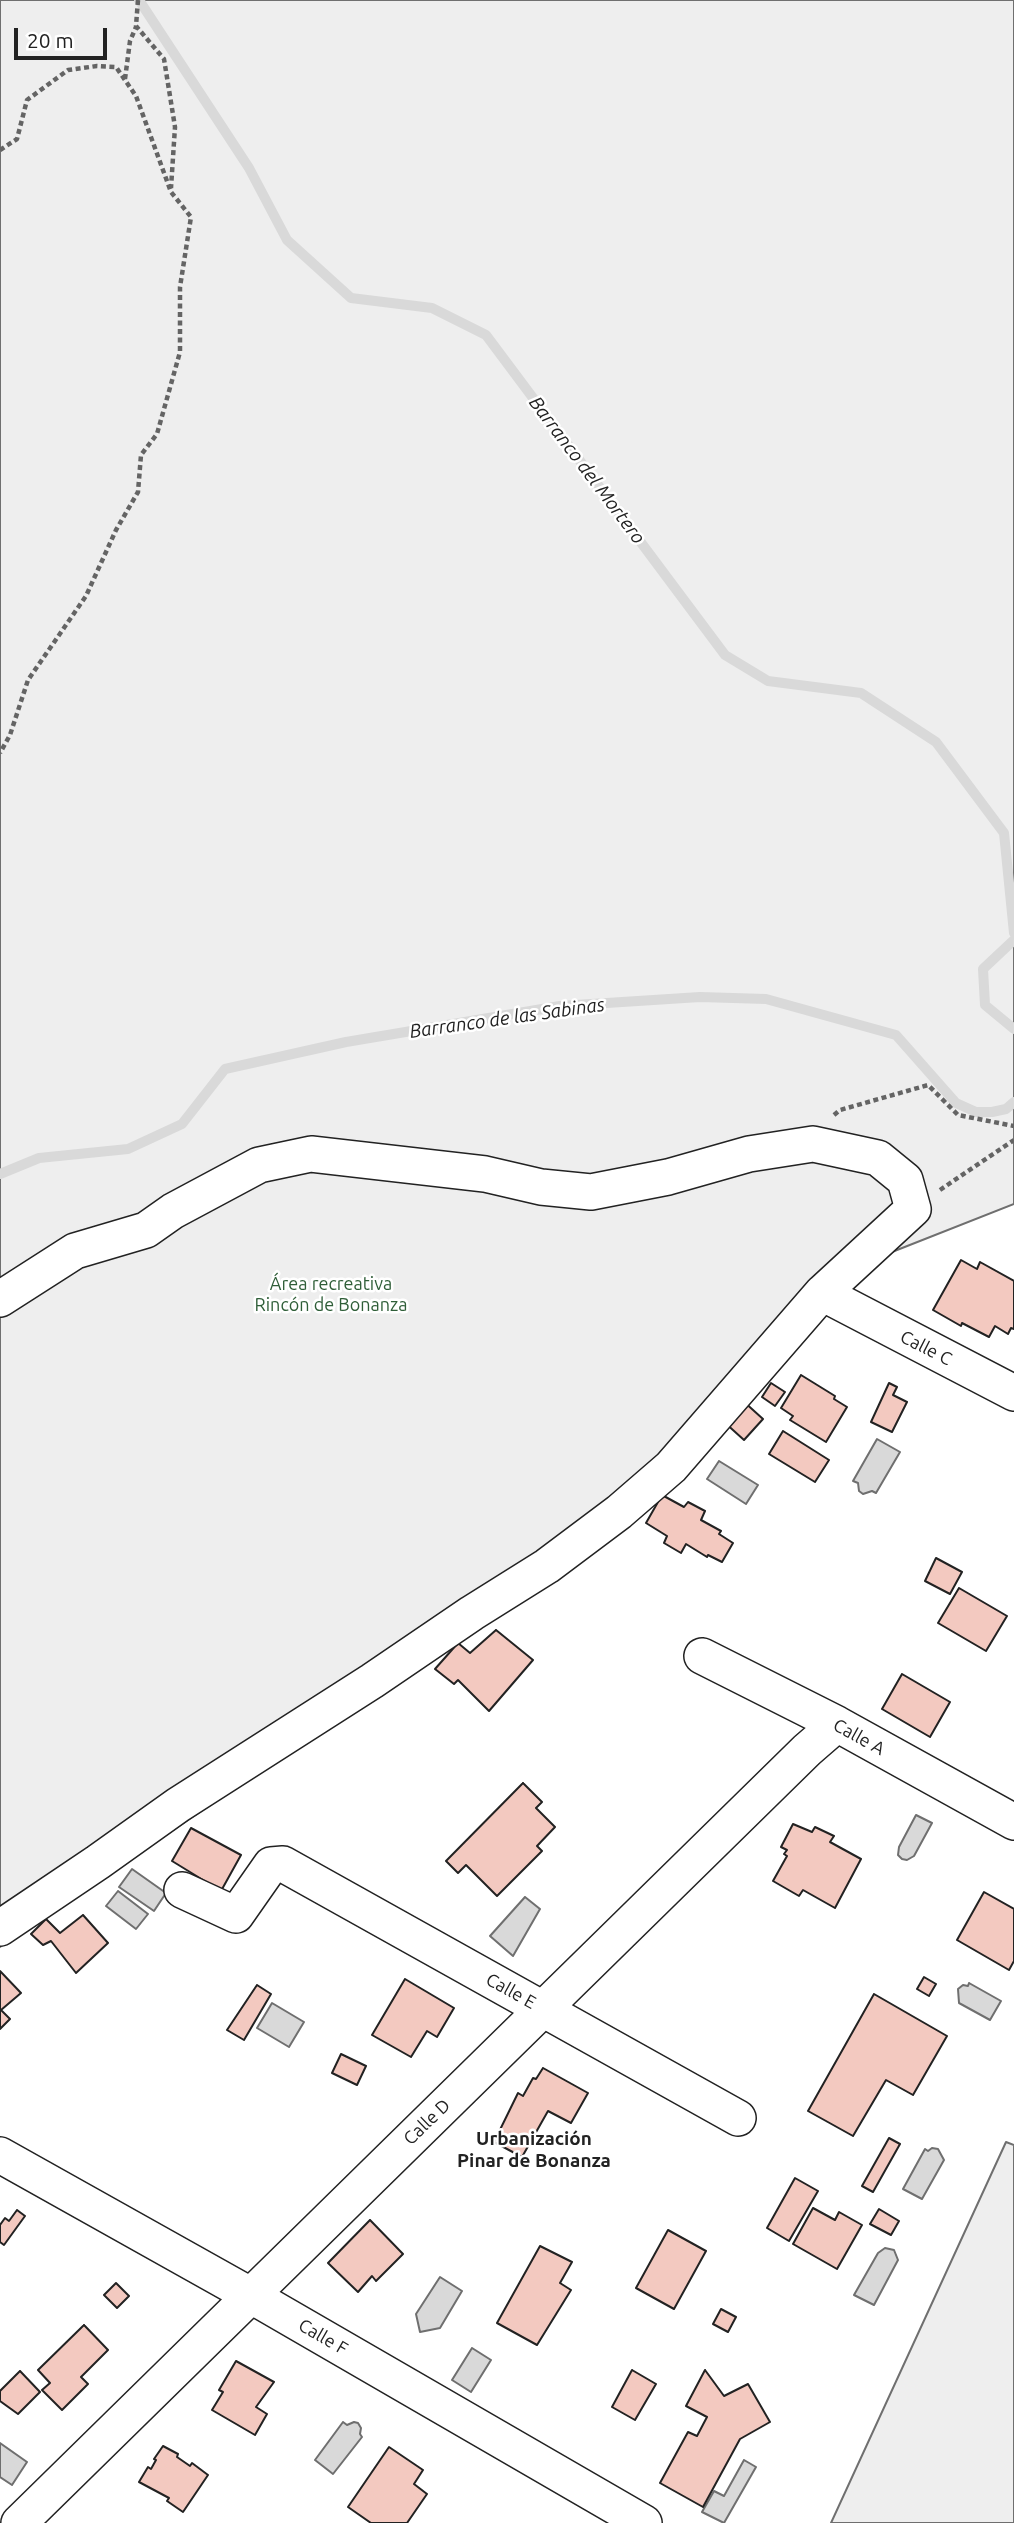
<!DOCTYPE html>
<html>
<head>
<meta charset="utf-8">
<style>
	body { margin:0 }
	#map { position:relative; width:1014px; height:2523px; overflow:hidden; background:#fff; font-family:Ubuntu,sans-serif }
	canvas { display:block }
	.scale { position:absolute; left:14px; top:28px; width:93px; height:32px; box-sizing:border-box; border:4px solid #222; border-top:0; padding-left:9px; font-size:21px; line-height:24px; white-space:nowrap; color:#222; -webkit-text-stroke:5px #fff; paint-order:stroke }
</style>
</head>
<body>
<div id="map">
<canvas width="1014" height="2523"></canvas>
<div class="scale">20 m</div>
</div>
<script>
const ctx = document.querySelector('canvas').getContext('2d');
ctx.lineJoin = 'round';
function paint(path, color) { ctx.fillStyle = color; ctx.fill(path, 'evenodd'); }
const toPath = rows => new Path2D(rows.map(r => 'M' + r).join(''));
function trace(path, color, width, dash) { ctx.strokeStyle = color; ctx.lineWidth = width; ctx.lineCap = dash ? 'butt' : 'round'; ctx.setLineDash(dash || []); ctx.stroke(path); }
function label(font, color, halo, rows, align = 'center') {
  ctx.font = font + ' Ubuntu,sans-serif'; ctx.lineWidth = 5; ctx.setLineDash([]); ctx.textBaseline = 'middle'; ctx.strokeStyle = halo; ctx.fillStyle = color; for (const [text, x, y, turn = 0] of rows) {
    ctx.save(); ctx.translate(x, y); ctx.rotate((+turn || 0) * Math.PI / 180); ctx.textAlign = isNaN(turn) ? turn : align; if (halo) ctx.strokeText(text, 0, 0); ctx.fillText(text, 0, 0); ctx.restore();
  }
}
const green = toPath([
	[0,0,1014,0,1014,1204,892,1252,861,1278,573,1560,0,1947,0,0],
	[1006,2142,1014,2145,1014,2523,831,2523,1006,2142]
]);
const water = toPath([
	[877,1439,900,1452,876,1493,872,1491,863,1494,859,1491,858,1483,853,1481,877,1439],
	[719,1461,758,1485,746,1504,707,1479,719,1461],
	[916,1815,932,1823,914,1856,907,1860,902,1859,898,1855,899,1847,916,1815],
	[132,1869,166,1893,154,1911,119,1887,132,1869],
	[118,1891,148,1914,136,1929,106,1906,118,1891],
	[525,1897,540,1909,513,1956,490,1936,525,1897],
	[969,1983,1001,2001,990,2020,959,2003,958,1989,963,1985,968,1986,969,1983],
	[272,2003,304,2022,289,2047,257,2028,272,2003],
	[932,2148,938,2149,944,2160,922,2199,903,2189,925,2149,928,2151,932,2148],
	[885,2248,894,2250,898,2260,874,2305,854,2295,878,2253,885,2248],
	[440,2277,462,2291,440,2328,420,2332,416,2314,440,2277],
	[472,2348,491,2360,471,2392,452,2380,472,2348],
	[343,2422,347,2425,354,2422,358,2423,361,2428,360,2434,362,2437,333,2474,315,2460,343,2422],
	[0,2443,27,2462,12,2485,0,2477,0,2443],
	[744,2460,756,2467,724,2523,702,2512,714,2491,724,2496,744,2460]
]);
const stream = toPath([
	[139,0,249,168,287,240,351,298,432,308,486,335,725,655,768,681,861,693,936,742,1004,833,1014,933],
	[1014,940,983,969,985,1005,1014,1029],
	[0,1174,39,1158,128,1149,182,1124,225,1069,346,1042,560,1006,700,997,766,999,896,1035,956,1103,976,1112,992,1112,1006,1109,1014,1102]
]);
const building = toPath([
	[961,1260,977,1269,980,1262,1014,1281,1014,1329,1011,1328,1008,1334,995,1326,989,1337,962,1323,961,1326,933,1310,961,1260],
	[801,1375,835,1396,834,1399,847,1407,826,1442,790,1420,793,1416,781,1408,801,1375],
	[771,1383,785,1392,775,1406,762,1397,771,1383],
	[889,1383,897,1387,893,1395,907,1402,892,1432,871,1422,889,1383],
	[742,1400,763,1419,744,1440,723,1421,742,1400],
	[783,1431,829,1460,815,1482,769,1454,783,1431],
	[662,1495,684,1507,688,1502,705,1511,701,1520,721,1531,719,1534,733,1543,722,1562,708,1555,707,1557,686,1544,681,1553,664,1543,667,1536,646,1523,662,1495],
	[936,1558,962,1572,950,1594,925,1581,936,1558],
	[959,1588,1007,1616,986,1651,938,1623,959,1588],
	[496,1630,533,1660,489,1711,458,1680,454,1684,435,1669,458,1643,470,1653,496,1630],
	[902,1674,950,1702,930,1737,882,1709,902,1674],
	[523,1783,542,1802,536,1808,555,1827,537,1846,542,1851,497,1896,466,1865,458,1873,446,1861,523,1783],
	[793,1824,812,1832,815,1827,834,1836,830,1842,861,1859,835,1908,803,1890,799,1896,773,1881,787,1856,784,1854,787,1850,781,1847,793,1824],
	[191,1828,241,1855,221,1891,172,1861,191,1828],
	[984,1892,1014,1909,1014,1961,1009,1970,957,1940,984,1892],
	[83,1915,108,1943,76,1973,51,1941,43,1945,31,1934,46,1919,60,1933,83,1915],
	[0,1971,21,1993,1,2010,10,2019,0,2029,0,1971],
	[924,1977,936,1984,929,1996,917,1989,924,1977],
	[405,1979,454,2008,437,2037,427,2031,411,2057,372,2035,405,1979],
	[257,1985,271,1994,244,2040,227,2030,257,1985],
	[874,1994,947,2036,913,2095,886,2080,853,2136,808,2111,874,1994],
	[341,2054,366,2066,357,2085,332,2073,341,2054],
	[543,2068,588,2093,571,2123,548,2111,522,2157,494,2142,518,2093,523,2096,533,2078,536,2079,543,2068],
	[889,2138,900,2144,873,2192,862,2186,889,2138],
	[795,2178,818,2191,789,2241,767,2228,795,2178],
	[813,2208,835,2220,839,2212,862,2225,837,2269,793,2244,813,2208],
	[879,2209,899,2221,891,2235,870,2224,879,2209],
	[17,2210,25,2216,4,2245,0,2242,0,2225,5,2218,9,2221,17,2210],
	[370,2220,403,2254,376,2281,372,2276,358,2292,328,2263,370,2220],
	[668,2230,706,2251,674,2309,636,2288,668,2230],
	[540,2246,572,2262,560,2283,571,2290,537,2345,497,2323,540,2246],
	[116,2283,129,2296,117,2308,104,2295,116,2283],
	[721,2309,736,2317,728,2332,713,2324,721,2309],
	[84,2325,108,2350,81,2377,88,2384,62,2410,42,2390,50,2383,38,2370,84,2325],
	[236,2361,274,2382,256,2407,267,2414,255,2435,212,2410,223,2392,219,2390,236,2361],
	[632,2370,656,2384,635,2420,612,2407,632,2370],
	[705,2370,724,2396,748,2384,770,2422,740,2439,703,2507,660,2483,688,2432,697,2436,707,2417,686,2406,705,2370],
	[20,2371,40,2392,18,2414,0,2401,0,2391,20,2371],
	[163,2446,178,2454,177,2457,190,2466,192,2463,208,2475,183,2512,167,2501,169,2498,139,2482,148,2467,151,2469,156,2460,154,2459,163,2446],
	[389,2447,423,2470,414,2484,427,2494,407,2523,371,2523,348,2507,389,2447]
]);
const path = toPath([
	[138,0,136,26,164,59,175,127,171,188],
	[125,79,130,41,136,27],
	[0,150,17,139,27,100,68,70,97,66,116,67,136,96,171,192,191,217,180,287,180,352,157,434,141,455,138,492,116,530,86,596,28,680,10,735,0,753],
	[834,1115,840,1110,928,1085,958,1115,1014,1126],
	[940,1190,1014,1140]
]);
const minor = toPath([
	[0,1299,75,1251,146,1230,173,1211,259,1165,311,1154,485,1174,541,1187,591,1192,668,1177,749,1154,813,1144,878,1158,905,1180,913,1209,822,1293,1014,1393],
	[702,1656,837,1724,1014,1822],
	[182,1890,236,1915,271,1865,283,1864,738,2118],
	[0,1928,98,1862,178,1805,372,1681,472,1613,547,1566,619,1512,671,1467,822,1293],
	[0,2155,250,2295,644,2523],
	[19,2523,807,1750,837,1724]
]);
const parkNames = [
	["Área recreativa",331,1284],
	["Rincón de Bonanza",331,1305]
];
const streetNames = [
	["Calle C",926,1348,27],
	["Calle A",859,1737,29],
	["Calle E",511,1991,29],
	["Calle D",427,2122,-44],
	["Calle F",323,2337,30]
];
const waterNames = [
	["Barranco del Mortero",587,470,53],
	["Barranco de las Sabinas",507,1018,-8]
];
const neighbourhoodNames = [
	["Urbanización",534,2139],
	["Pinar de Bonanza",534,2161]
];
paint(green, '#eee');
trace(green, '#6f6f6f', 2);
paint(water, '#d9d9d9');
trace(water, '#6f6f6f', 2);
trace(stream, '#d9d9d9', 10);
paint(building, '#f3c9c0');
trace(building, '#222', 2);
trace(minor, '#222', 38);
trace(path, '#646464', 4.5, [5, 3.5]);
trace(minor, '#fff', 35);
label('18px', '#2f5e38', '#fff', parkNames);
label('18px', '#222', '#fff', streetNames);
label('italic 19px', '#222', '#fff', waterNames);
label('bold 19px', '#222', '#fff', neighbourhoodNames);
</script>
</body>
</html>
